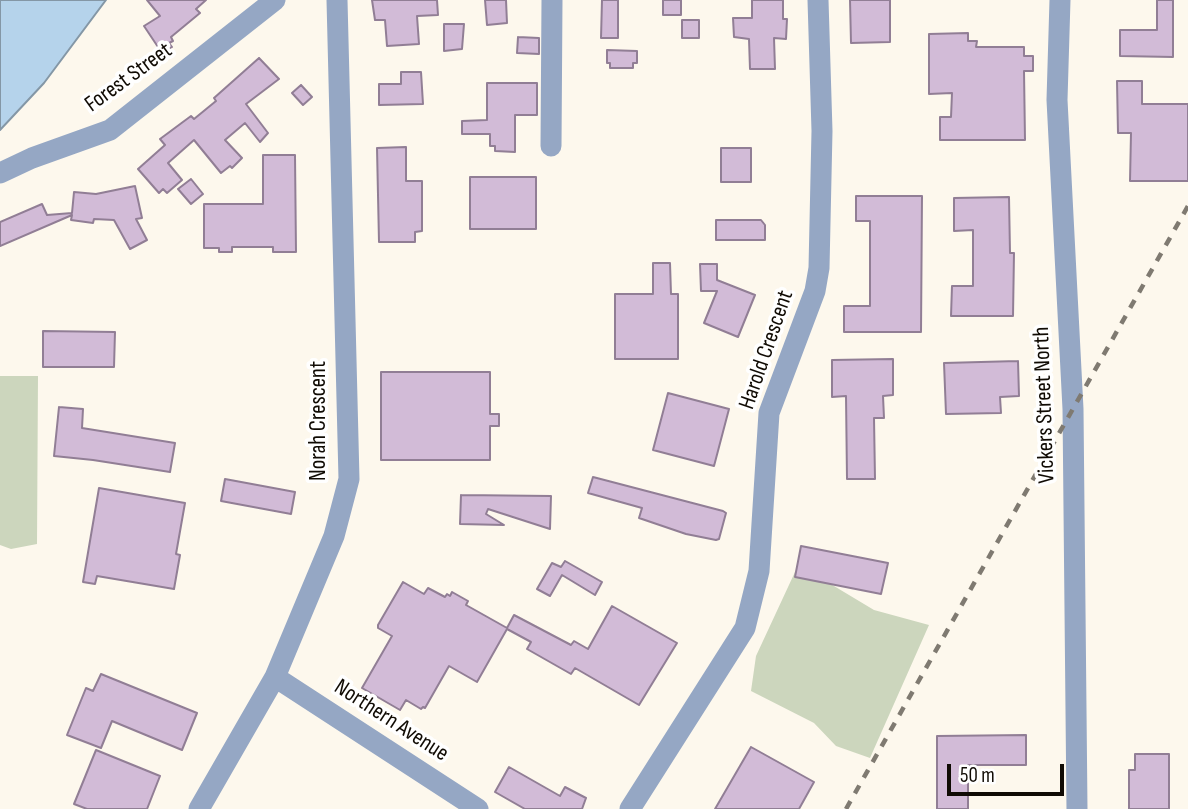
<!DOCTYPE html>
<html>
<head>
<meta charset="utf-8">
<style>
	body { margin:0 }
	#map { position:relative; width:1188px; height:809px; overflow:hidden; background:#fdf8ed; font-family:"Sofia Sans Condensed",sans-serif }
	canvas { display:block }
	.scale { position:absolute; left:947px; top:764px; width:117px; height:32px; box-sizing:border-box; border:4px solid #100b04; border-top:0; padding-left:9px; font-size:21px; line-height:24px; white-space:nowrap; color:#100b04; -webkit-text-stroke:5px #fff; paint-order:stroke }
</style>
</head>
<body>
<div id="map">
<canvas width="1188" height="809"></canvas>
<div class="scale">50 m</div>
</div>
<script>
const ctx = document.querySelector('canvas').getContext('2d');
ctx.lineJoin = 'round';
function paint(path, color) { ctx.fillStyle = color; ctx.fill(path, 'evenodd'); }
const toPath = rows => new Path2D(rows.map(r => 'M' + r).join(''));
function trace(path, color, width, dash) { ctx.strokeStyle = color; ctx.lineWidth = width; ctx.lineCap = dash ? 'butt' : 'round'; ctx.setLineDash(dash || []); ctx.stroke(path); }
function label(font, color, halo, rows, align = 'center') {
  ctx.font = font + ' "Sofia Sans Condensed",sans-serif'; ctx.lineWidth = 7; ctx.setLineDash([]); ctx.textBaseline = 'middle'; ctx.strokeStyle = halo; ctx.fillStyle = color; for (const [text, x, y, turn = 0] of rows) {
    ctx.save(); ctx.translate(x, y); ctx.rotate((+turn || 0) * Math.PI / 180); ctx.textAlign = isNaN(turn) ? turn : align; if (halo) ctx.strokeText(text, 0, 0); ctx.fillText(text, 0, 0); ctx.restore();
  }
}
const green = toPath([
	[0,376,38,376,37,544,11,549,0,545],
	[809,571,874,610,929,625,870,758,836,746,814,723,751,691,756,656,795,572]
]);
const water = toPath([
	[0,0,106,0,44,83,0,130,0,0]
]);
const building = toPath([
	[147,0,206,0,196,9,200,13,171,37,173,41,169,43,172,47,162,53,144,26,160,16,147,0],
	[372,0,437,0,438,15,417,16,419,44,387,46,385,20,375,20,372,0],
	[485,0,506,0,507,23,487,25,485,0],
	[602,0,618,0,618,38,601,38,602,0],
	[663,0,681,0,681,15,663,15,663,0],
	[752,0,783,0,783,19,787,19,786,39,774,38,775,69,750,69,749,39,734,37,733,18,752,18,752,0],
	[850,0,890,0,890,42,851,43,850,0],
	[1157,0,1173,0,1173,57,1120,56,1120,30,1157,30,1157,0],
	[682,20,699,20,699,38,682,38,682,20],
	[444,24,464,24,462,49,444,51,444,24],
	[968,33,968,41,977,41,976,47,1024,47,1024,56,1033,56,1033,71,1024,71,1025,140,940,140,940,117,951,117,952,93,929,94,929,34,968,33],
	[518,37,539,38,539,54,517,53,518,37],
	[607,50,637,51,637,63,633,63,633,68,610,68,610,63,607,63,607,50],
	[259,58,279,79,246,104,268,133,260,142,245,123,225,140,242,158,232,168,230,166,221,173,194,140,168,163,182,180,167,193,163,189,159,193,138,169,165,145,160,139,191,116,194,119,216,101,214,98,259,58],
	[401,72,421,72,423,104,379,105,379,84,401,84,401,72],
	[1117,81,1142,81,1142,104,1188,104,1188,181,1130,181,1131,133,1118,133,1117,81],
	[487,83,537,83,537,115,515,115,515,152,495,151,495,146,490,146,490,134,462,134,462,121,487,120,487,83],
	[301,85,312,97,303,105,292,93,301,85],
	[406,147,406,181,422,181,422,231,415,232,415,242,379,242,377,148,406,147],
	[721,148,751,148,751,182,721,182,721,148],
	[263,155,295,155,296,252,273,252,273,247,232,247,232,252,219,252,219,248,204,248,204,204,263,204,263,155],
	[470,177,536,177,536,229,470,229,470,177],
	[191,179,203,194,191,204,178,189,191,179],
	[135,186,142,218,136,219,147,240,130,249,114,220,94,219,93,223,71,220,72,215,0,246,0,222,42,204,47,215,72,213,74,192,96,194,135,186],
	[856,196,922,196,921,332,844,332,844,306,870,306,870,221,856,221,856,196],
	[1009,197,1010,253,1014,253,1013,316,951,316,952,286,973,286,973,230,954,231,954,198,1009,197],
	[716,220,761,220,765,225,765,240,716,240,716,220],
	[653,263,670,263,671,294,678,294,678,359,615,359,615,294,653,294,653,263],
	[700,264,717,264,717,280,755,295,738,337,704,323,717,291,701,291,700,264],
	[43,331,115,332,114,367,43,367,43,331],
	[893,359,893,395,883,396,884,418,874,418,875,479,847,479,846,396,832,397,832,360,893,359],
	[1018,361,1019,396,1000,397,1001,413,946,414,944,363,1018,361],
	[381,372,490,372,490,414,499,414,499,426,490,426,490,460,381,460,381,372],
	[668,393,729,409,714,466,653,450,668,393],
	[59,407,83,409,82,428,175,443,170,472,93,460,54,456,59,407],
	[593,477,723,511,726,513,719,539,716,540,686,534,639,518,642,508,588,493,593,477],
	[225,479,295,492,291,514,221,501,225,479],
	[99,488,185,503,176,554,180,555,174,589,97,576,95,584,83,582,99,488],
	[461,495,551,496,550,529,488,509,486,514,504,525,460,524,461,495],
	[801,546,888,563,881,594,795,577,801,546],
	[565,561,602,582,595,595,562,575,550,596,537,589,552,563,561,567,565,561],
	[403,582,424,594,428,588,445,597,447,594,450,596,452,592,468,601,466,605,507,628,514,615,571,645,574,641,588,649,612,606,677,643,639,705,575,668,571,674,527,649,531,642,507,629,477,682,449,666,425,708,423,707,421,709,406,700,400,710,362,688,392,636,378,628,378,625,403,582],
	[101,674,197,713,182,750,112,721,101,748,67,735,86,688,93,691,101,674],
	[1026,735,1026,765,968,765,968,809,937,809,937,736,1026,735],
	[751,747,814,782,799,809,715,809,751,747],
	[96,750,160,776,147,809,87,809,74,804,96,750],
	[1135,754,1169,754,1169,809,1129,809,1129,770,1135,770,1135,754],
	[509,767,560,796,565,787,586,798,582,809,525,809,495,792,509,767]
]);
const minor = toPath([
	[1060,0,1057,100,1073,409,1077,809],
	[551,146,552,0],
	[0,173,32,158,110,130,275,0],
	[275,677,478,809],
	[199,809,275,677,334,536,349,479,337,0],
	[630,809,745,628,759,571,769,413,815,291,819,268,822,131,818,0]
]);
const rail = toPath([
	[846,809,1188,206]
]);
const streetNames = [
	["Forest Street",129,78,-36],
	["Harold Crescent",767,350,-71],
	["Vickers Street North",1045,405,-92],
	["Norah Crescent",319,421,-90],
	["Northern Avenue",391,721,33]
];
paint(green, '#ccd6bd');
paint(water, '#b5d3eb');
trace(water, '#8497a6', 2);
paint(building, '#d2bbd7');
trace(building, '#917e95', 2);
trace(minor, '#95a7c4', 21);
trace(rail, '#7f7a71', 4.5, [9, 9]);
label('23px', '#100b04', '#fff', streetNames);
</script>
</body>
</html>
